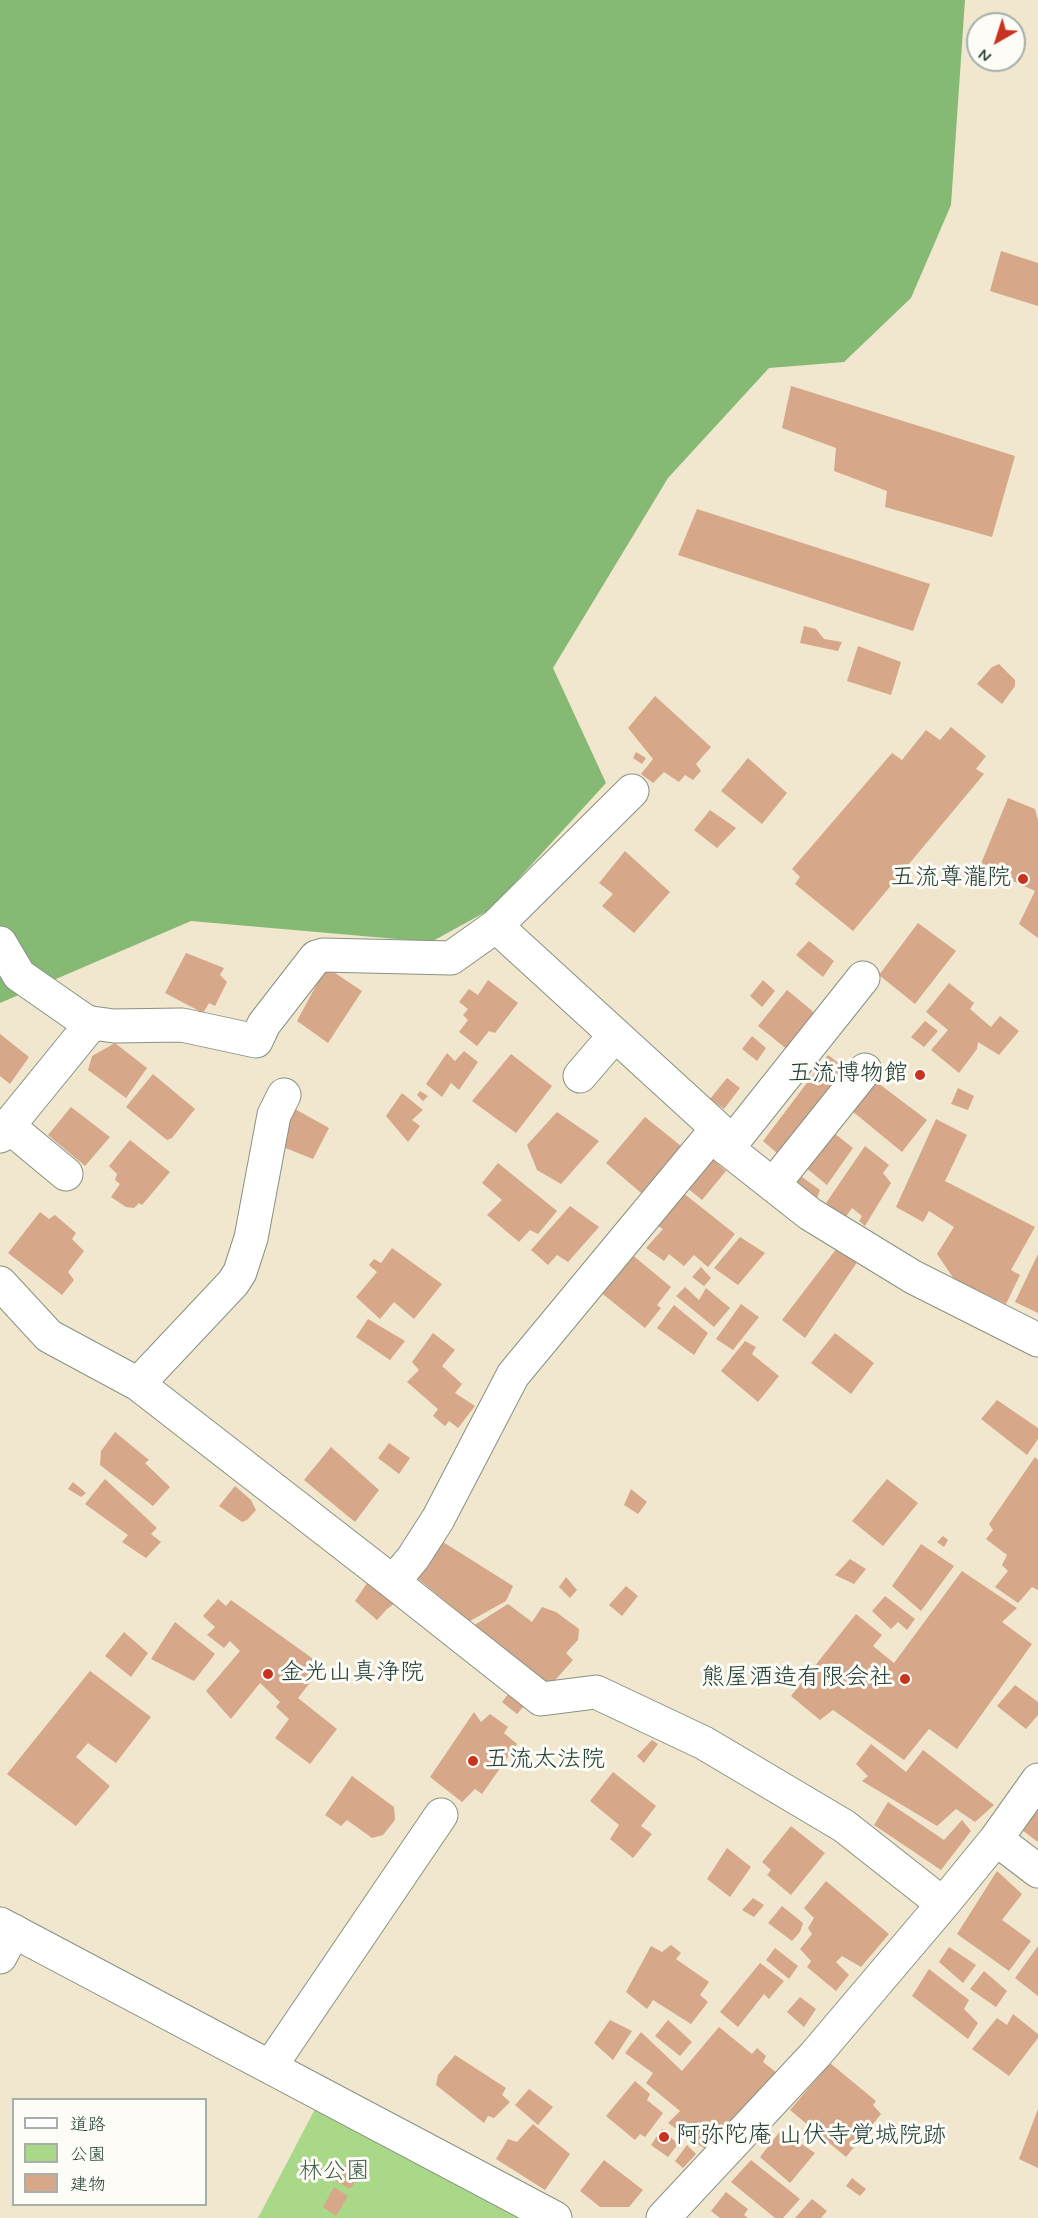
<!DOCTYPE html>
<html>
<head>
<meta charset="utf-8">
<style>
	body { margin:0 }
	#map { position:relative; width:1038px; height:2218px; overflow:hidden; background:#f0e7ce; font-family:Mynerve,"Klee One",sans-serif }
	canvas { display:block }
	.legend { position:absolute; left:12px; top:2098px; width:195px; height:108px; box-sizing:border-box; background:#fdfcf7; border:2px solid #a4b0a9; margin:0; padding:8px 10px; list-style:none; font-size:18px; color:#1f3d34 }
	.legend li { display:flex; align-items:center; gap:12px; height:30px }
	.legend b { width:30px; border:2px solid #a4b0a9 }
	.north { position:absolute; left:966px; top:12px; width:60px; height:60px; box-sizing:border-box; background:#fdfcf7; border:2px solid #a4b0a9; border-radius:50%; rotate:219deg; font-size:16px; font-weight:700; line-height:24px; text-align:center; color:#1f3d34 }
	.north::after { content:''; display:block; margin:auto; width:21px; height:27px; background:#c8321e; clip-path:polygon(50% 0,100% 100%,50% 72%,0 100%) }
</style>
</head>
<body>
<div id="map">
<canvas width="1038" height="2218"></canvas>
<ul class="legend">
<li><b style="height:8px;background:#fff"></b>道路</li>
<li><b style="height:16px;background:#a9d988"></b>公園</li>
<li><b style="height:16px;background:#d7a789"></b>建物</li>
</ul>
<div class="north">N</div>
</div>
<script>
const ctx = document.querySelector('canvas').getContext('2d');
ctx.lineJoin = 'round';
function paint(path, color) { ctx.fillStyle = color; ctx.fill(path, 'evenodd'); }
const toPath = rows => new Path2D(rows.map(r => 'M' + r).join(''));
function trace(path, color, width, dash) { ctx.strokeStyle = color; ctx.lineWidth = width; ctx.lineCap = dash ? 'butt' : 'round'; ctx.setLineDash(dash || []); ctx.stroke(path); }
function label(font, color, halo, rows, align = 'center') {
  ctx.font = font + ' Mynerve,"Klee One",sans-serif'; ctx.lineWidth = 6; ctx.setLineDash([]); ctx.textBaseline = 'middle'; ctx.strokeStyle = halo; ctx.fillStyle = color; for (const [text, x, y, turn = 0] of rows) {
    ctx.save(); ctx.translate(x, y); ctx.rotate((+turn || 0) * Math.PI / 180); ctx.textAlign = isNaN(turn) ? turn : align; if (halo) ctx.strokeText(text, 0, 0); ctx.fillText(text, 0, 0); ctx.restore();
  }
}
const green = toPath([
	[315,2109,518,2218,258,2218]
]);
const forest = toPath([
	[0,0,965,0,951,205,911,298,844,362,769,368,668,478,553,668,606,783,491,909,431,942,191,921,0,1003]
]);
const building = toPath([
	[1001,251,1038,263,1038,306,990,291],
	[791,386,1015,456,992,537,885,507,887,491,834,471,836,448,782,428],
	[697,509,930,584,913,631,678,555],
	[804,626,816,629,824,639,842,642,838,651,800,643],
	[858,646,901,662,891,695,847,681],
	[999,664,1015,680,1015,686,1002,704,977,684,992,667],
	[655,696,711,747,696,764,701,771,693,780,685,775,679,782,664,772,653,783,641,774,653,759,628,728],
	[951,727,986,756,976,769,984,774,853,931,795,884,800,877,792,869,892,753,902,760,926,730,940,740],
	[636,752,646,758,642,764,633,758],
	[748,758,787,793,762,824,721,791],
	[1008,798,1035,809,1038,820,1038,938,1019,924,1035,891,980,866],
	[710,810,736,828,717,848,694,830],
	[625,851,670,892,634,933,602,906,613,894,599,883],
	[918,923,956,951,915,1004,879,975],
	[809,941,834,961,823,977,796,955],
	[186,953,224,968,220,975,227,982,215,1006,209,1003,203,1013,165,993],
	[326,967,362,991,328,1043,297,1021],
	[488,980,518,1003,495,1033,489,1031,477,1046,459,1032,468,1020,463,1015,468,1009,459,1002,469,989,478,995],
	[763,980,775,991,762,1007,750,996],
	[949,983,974,1003,970,1009,991,1027,1000,1016,1019,1031,999,1055,978,1042,977,1049,959,1073,931,1050,948,1030,926,1012],
	[787,990,816,1014,788,1050,758,1026],
	[925,1021,938,1031,924,1047,911,1037],
	[0,1034,29,1057,10,1084,0,1076],
	[752,1036,766,1048,757,1061,742,1049],
	[115,1043,147,1068,126,1098,88,1070,92,1056],
	[464,1051,478,1062,459,1090,451,1083,442,1097,426,1084,447,1053,455,1061],
	[511,1054,552,1086,516,1133,472,1101],
	[828,1055,850,1072,784,1159,763,1141],
	[153,1074,195,1109,172,1138,167,1140,126,1107],
	[870,1077,927,1120,902,1152,846,1106],
	[727,1078,740,1088,724,1109,710,1099],
	[958,1088,974,1096,968,1110,951,1104],
	[420,1091,428,1096,423,1101,417,1095],
	[402,1093,423,1110,412,1120,420,1126,408,1142,386,1116],
	[71,1107,110,1137,85,1166,48,1135],
	[295,1109,329,1128,313,1159,278,1145],
	[557,1112,599,1141,561,1184,537,1170,527,1145],
	[645,1117,686,1150,647,1198,606,1163],
	[936,1119,967,1135,945,1181,1035,1227,1011,1270,1020,1275,1006,1304,954,1279,937,1254,954,1227,929,1211,923,1222,896,1207],
	[834,1133,853,1148,827,1185,805,1167],
	[130,1140,170,1172,142,1205,139,1203,134,1208,126,1207,111,1197,120,1184,115,1180,117,1174,109,1166],
	[865,1146,889,1165,883,1173,891,1183,865,1226,859,1221,862,1216,852,1208,845,1218,826,1203],
	[711,1158,726,1171,702,1200,686,1187],
	[498,1163,557,1211,538,1234,530,1230,519,1242,487,1215,502,1200,482,1183],
	[802,1177,820,1190,817,1198,797,1182],
	[682,1192,735,1234,708,1267,694,1255,684,1266,669,1254,664,1261,646,1248,663,1229,656,1225],
	[570,1206,599,1227,568,1262,557,1255,548,1265,531,1250],
	[40,1212,49,1219,55,1215,76,1233,72,1239,84,1251,68,1272,74,1280,62,1295,8,1253],
	[740,1237,765,1253,738,1285,714,1268],
	[392,1248,442,1284,414,1319,394,1302,380,1319,356,1297,377,1272,369,1265,374,1259,381,1263],
	[837,1248,858,1261,805,1338,782,1320],
	[630,1253,671,1287,657,1305,661,1308,645,1328,599,1291],
	[1038,1254,1038,1313,1015,1302],
	[701,1267,711,1278,704,1286,692,1277],
	[685,1287,699,1300,706,1288,730,1308,714,1327,676,1296],
	[741,1304,759,1317,733,1350,716,1339],
	[674,1305,708,1333,694,1355,657,1328],
	[368,1319,405,1341,390,1360,356,1337],
	[433,1333,455,1350,442,1366,462,1384,455,1393,475,1406,458,1428,449,1421,445,1426,433,1416,438,1409,407,1382,419,1370,412,1362],
	[835,1333,874,1363,851,1394,811,1363],
	[745,1341,756,1347,752,1354,779,1376,758,1402,721,1371],
	[997,1400,1038,1428,1038,1439,1027,1455,981,1419],
	[115,1432,149,1460,145,1463,170,1487,153,1506,100,1465,101,1451],
	[389,1443,410,1458,399,1474,378,1458],
	[331,1447,379,1490,355,1522,304,1480],
	[1035,1457,1038,1460,1038,1590,1032,1587,1018,1603,995,1587,1008,1571,1002,1565,1007,1555,986,1539,993,1530,989,1524],
	[105,1479,157,1528,151,1534,161,1542,146,1558,122,1542,128,1535,85,1504],
	[887,1479,918,1503,883,1546,852,1521],
	[73,1482,86,1493,81,1497,68,1489],
	[235,1486,251,1500,256,1510,247,1520,242,1522,219,1506],
	[631,1489,647,1502,638,1514,624,1505],
	[943,1536,948,1540,944,1547,937,1542],
	[443,1542,513,1586,506,1601,470,1621,417,1578],
	[921,1544,954,1566,921,1611,892,1586],
	[850,1559,866,1569,854,1584,835,1575],
	[962,1571,1017,1608,1002,1622,1032,1644,957,1749,929,1729,904,1760,833,1710,820,1720,791,1696,856,1614,882,1635,873,1646,894,1663],
	[566,1577,577,1590,570,1598,559,1587],
	[369,1580,398,1601,387,1609,377,1620,355,1601],
	[626,1586,638,1596,622,1616,609,1605],
	[885,1596,915,1619,907,1630,898,1622,891,1629,872,1611],
	[218,1599,226,1606,231,1600,323,1666,298,1698,337,1729,310,1764,275,1738,289,1719,276,1707,280,1702,260,1683,231,1719,206,1691,240,1651,230,1641,224,1648,207,1635,215,1627,203,1616],
	[508,1604,532,1622,542,1607,556,1612,579,1629,578,1640,566,1653,573,1660,550,1686,473,1626],
	[175,1622,215,1654,194,1681,151,1659],
	[124,1632,148,1653,131,1677,105,1656],
	[90,1671,151,1717,116,1763,88,1743,76,1757,110,1786,76,1826,7,1774],
	[1015,1685,1038,1702,1038,1715,1026,1729,997,1706],
	[513,1688,529,1700,517,1714,502,1702],
	[474,1712,481,1722,490,1714,508,1727,504,1733,517,1744,482,1794,475,1789,462,1802,430,1777],
	[652,1740,658,1744,644,1763,637,1756],
	[871,1744,906,1772,923,1750,994,1805,975,1822,956,1809,937,1826,862,1781,868,1776,856,1764],
	[613,1772,656,1806,641,1826,652,1834,633,1858,610,1839,619,1825,590,1801],
	[352,1776,394,1807,395,1820,383,1835,372,1838,347,1820,341,1826,325,1815],
	[888,1802,944,1840,962,1820,971,1831,941,1870,874,1825],
	[1038,1810,1038,1842,1022,1830],
	[791,1826,825,1853,791,1895,767,1875,771,1870,762,1862],
	[727,1848,751,1867,730,1897,707,1879],
	[997,1871,1022,1894,1002,1920,1031,1941,1009,1971,957,1934],
	[826,1881,889,1934,861,1967,842,1956,836,1962,849,1975,836,1991,807,1967,811,1961,800,1949,812,1934,808,1928,814,1918,804,1908],
	[753,1898,764,1905,754,1917,742,1910],
	[782,1906,803,1923,800,1932,792,1941,768,1923],
	[671,1945,681,1953,676,1959,709,1982,700,1995,708,2002,691,2024,653,2000,647,2009,626,1992,651,1946,662,1952],
	[1038,1946,1038,1996,1015,1978],
	[949,1947,976,1965,963,1983,939,1962],
	[775,1948,798,1966,789,1979,766,1960],
	[760,1963,784,1981,769,1999,764,1994,738,2027,720,2012],
	[929,1969,969,2000,964,2009,978,2023,968,2039,912,1996],
	[984,1971,1007,1991,996,2007,970,1989],
	[800,1997,816,2009,804,2027,787,2012],
	[1013,2014,1038,2034,1038,2038,1009,2076,972,2049,997,2018,1007,2025],
	[610,2020,632,2031,613,2060,594,2043],
	[668,2020,692,2042,680,2056,655,2036],
	[719,2027,752,2054,757,2048,766,2056,763,2062,777,2073,705,2149,668,2123,680,2111,646,2083,653,2073,625,2053,641,2032,682,2071],
	[455,2055,506,2088,502,2095,510,2102,494,2118,488,2116,484,2123,436,2085,438,2075],
	[830,2063,876,2101,873,2105,881,2114,846,2157,790,2110],
	[635,2081,650,2094,647,2100,663,2113,645,2137,640,2134,635,2140,606,2116],
	[529,2089,553,2107,538,2125,515,2105],
	[1038,2109,1038,2168,1019,2159],
	[533,2124,570,2154,545,2190,496,2159,508,2139,517,2142],
	[662,2129,678,2144,668,2157,651,2145],
	[781,2130,815,2153,790,2183,760,2157],
	[687,2145,696,2154,683,2168,675,2161],
	[604,2160,643,2190,629,2207,600,2207,580,2191],
	[751,2160,800,2199,783,2218,775,2218,731,2182],
	[348,2161,358,2163,364,2169,350,2189,336,2181],
	[852,2178,866,2189,860,2196,846,2186],
	[334,2187,348,2196,336,2216,323,2207],
	[726,2192,748,2209,744,2215,748,2218,720,2218,711,2211],
	[812,2199,827,2211,821,2218,795,2218]
]);
const minor = toPath([
	[496,926,717,1128,711,1136],
	[0,943,19,975,85,1021,92,1023,114,1026,182,1025,256,1041,264,1024,316,957,323,955,451,958,496,926,632,791],
	[580,1076,615,1035],
	[8,1126,66,1174],
	[0,1136,92,1023],
	[727,1149,863,978],
	[773,1185,865,1070],
	[0,1283,49,1336,138,1384,393,1582],
	[138,1384,233,1283,240,1272,251,1238,274,1115,284,1095],
	[996,1839,1038,1871],
	[943,1904,844,1826,704,1743,596,1692,541,1699,393,1582,413,1558,438,1519,513,1375,711,1136,810,1214,913,1277,1038,1340],
	[0,1924,555,2218],
	[0,1957,14,1931],
	[270,2067,441,1815],
	[663,2218,815,2055,943,1904,996,1839,1038,1780]
]);
const markers = [
	[1023,879,6,"#c8321e"],
	[920,1075,6,"#c8321e"],
	[268,1674,6,"#c8321e"],
	[905,1679,6,"#c8321e"],
	[473,1761,6,"#c8321e"],
	[664,2137,6,"#c8321e"]
];
const poiNames = [
	["五流尊瀧院",1011,879],
	["五流博物館",908,1075],
	["金光山真浄院",280,1674,"left"],
	["熊屋酒造有限会社",893,1679],
	["五流太法院",485,1761,"left"],
	["阿弥陀庵 山伏寺覚城院跡",676,2137,"left"]
];
const parkNames = [
	["林公園",334,2173]
];
paint(green, '#a9d988');
paint(forest, '#86b974');
paint(building, '#d7a789');
trace(minor, '#889281', 35);
trace(minor, '#fff', 33);
for (const [x, y, r, color] of markers) { const dot = new Path2D(); dot.arc(x, y, r, 0, 2 * Math.PI); ctx.fillStyle = color; ctx.fill(dot); trace(dot, '#fdfcf7', 2); }
label('24px', '#1f3d34', '#fdfcf7', poiNames, 'right');
label('24px', '#3b5c45', '#fdfcf7', parkNames);
</script>
</body>
</html>
